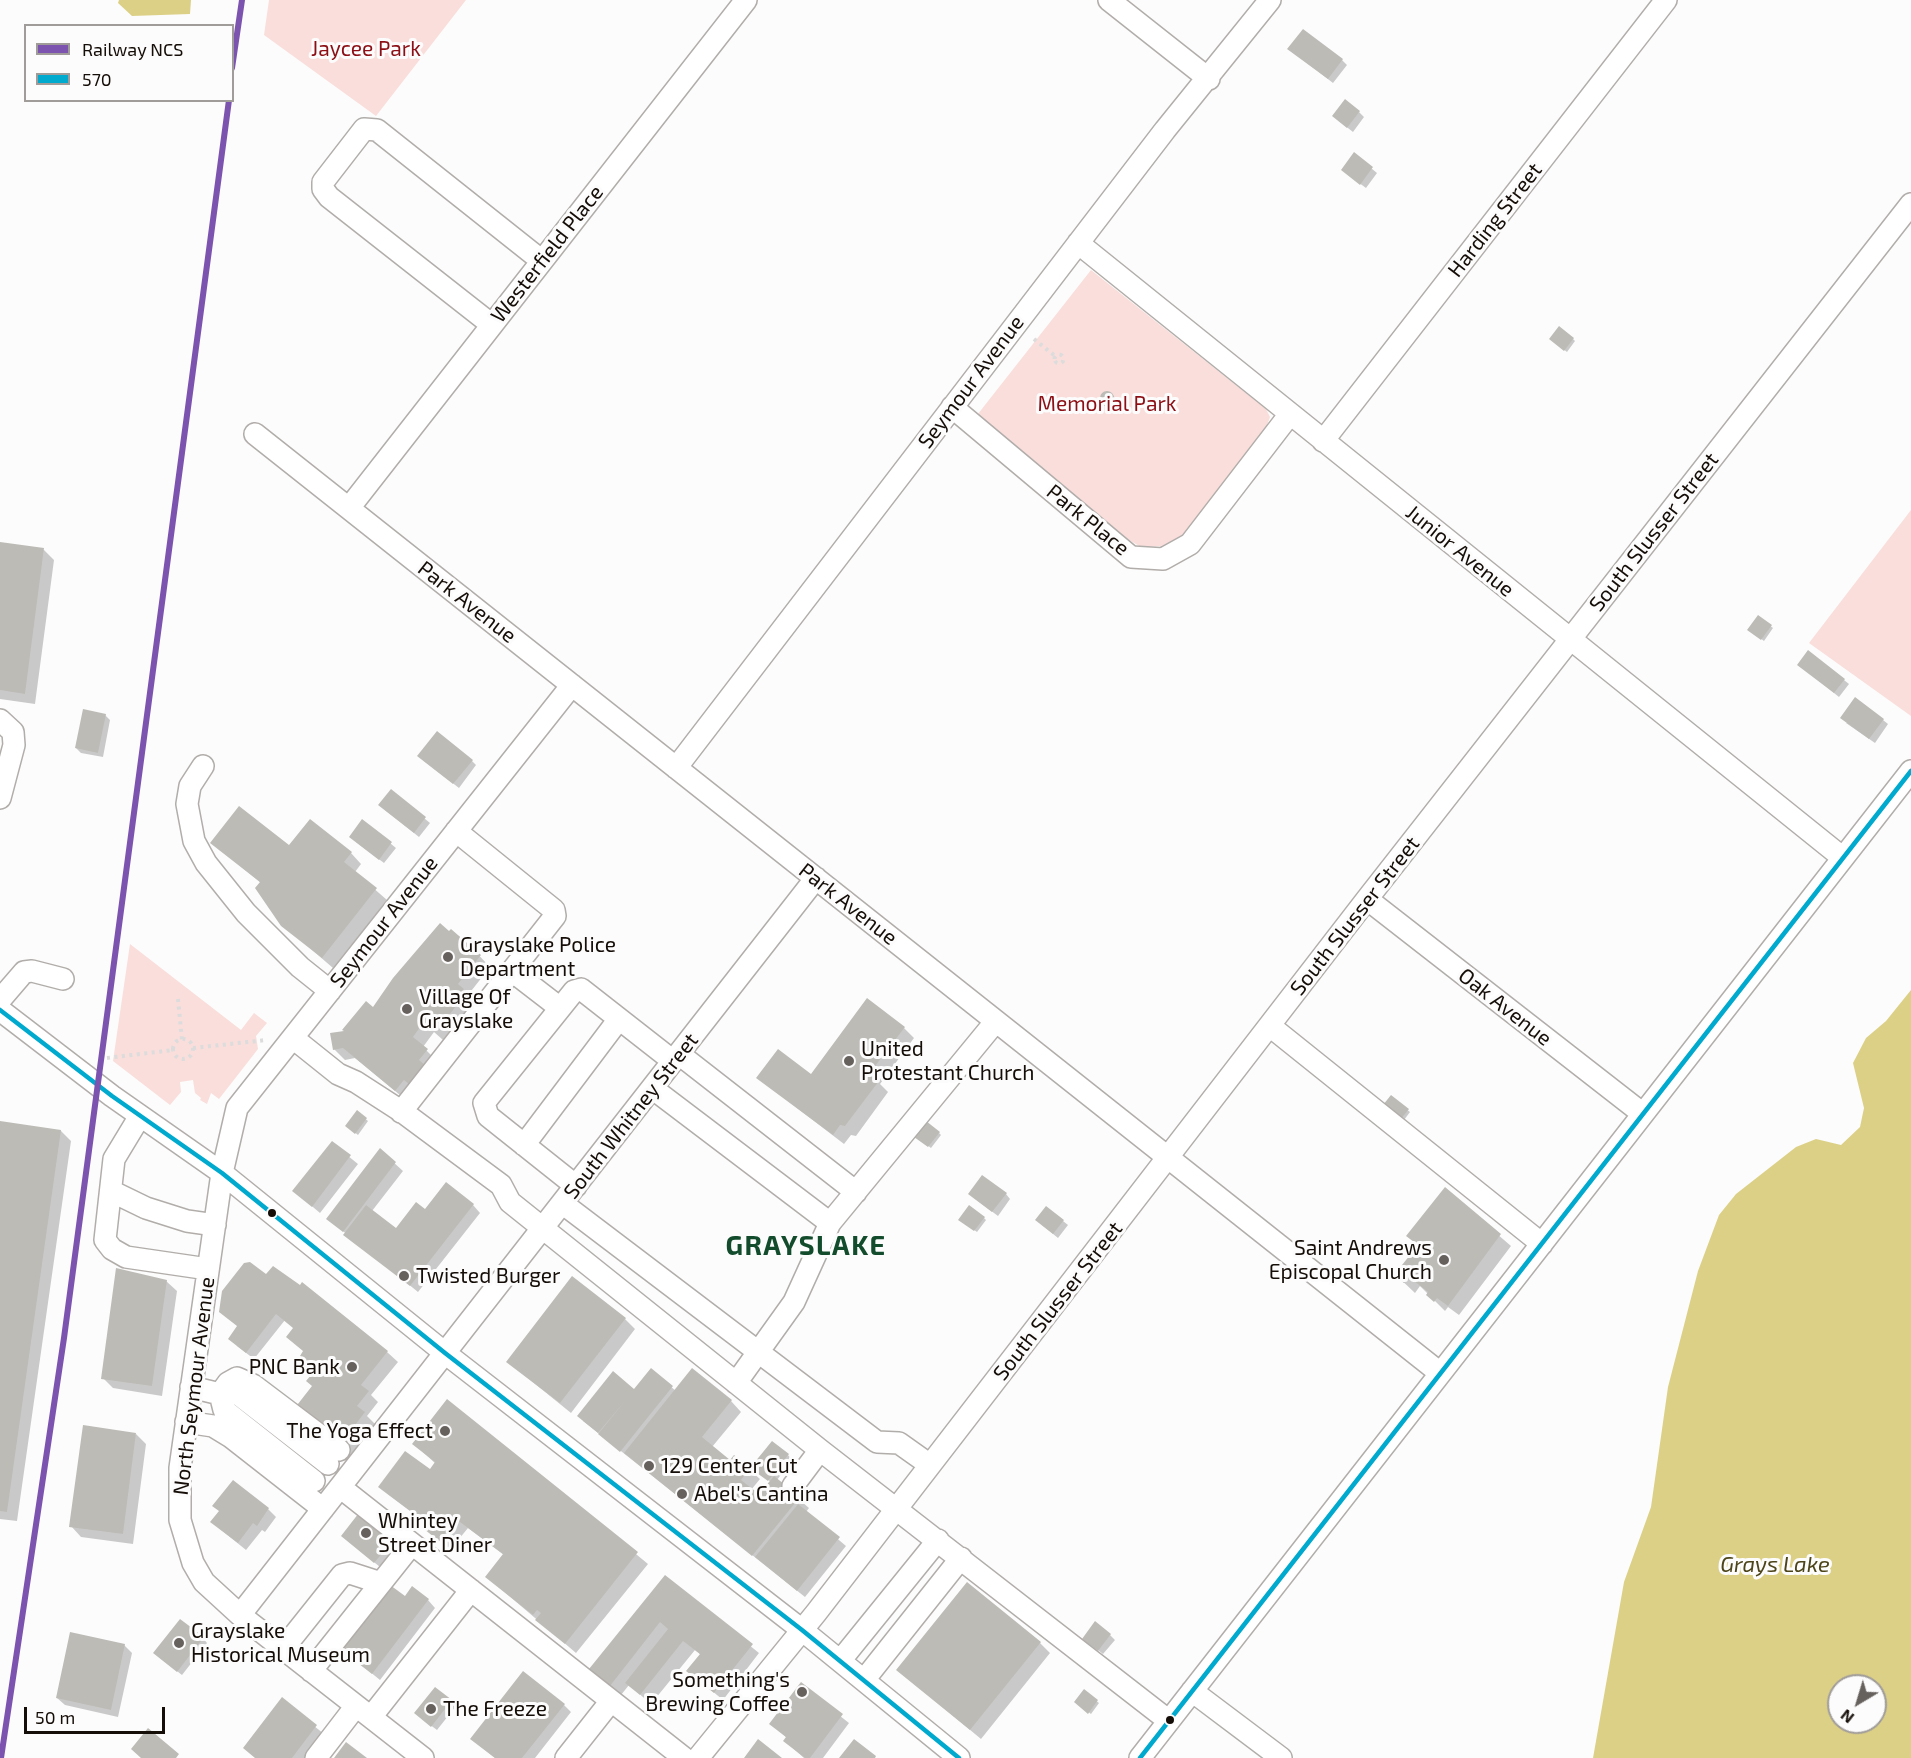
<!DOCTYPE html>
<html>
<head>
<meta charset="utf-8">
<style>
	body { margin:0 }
	#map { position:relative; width:1911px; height:1758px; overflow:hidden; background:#fcfcfc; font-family:"Exo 2",sans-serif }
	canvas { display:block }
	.legend { position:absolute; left:24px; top:24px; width:210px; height:78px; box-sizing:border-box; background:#fcfcfc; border:2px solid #a09c9a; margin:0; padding:8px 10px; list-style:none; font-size:18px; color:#150d07 }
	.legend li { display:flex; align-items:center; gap:12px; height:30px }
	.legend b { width:30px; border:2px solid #a09c9a }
	.north { position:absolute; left:1827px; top:1674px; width:60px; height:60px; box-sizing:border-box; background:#fcfcfc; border:2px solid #a09c9a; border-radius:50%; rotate:218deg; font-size:16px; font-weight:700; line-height:24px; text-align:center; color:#150d07 }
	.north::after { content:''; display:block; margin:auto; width:21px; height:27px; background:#66615d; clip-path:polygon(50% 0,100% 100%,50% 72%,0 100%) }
	.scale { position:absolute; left:24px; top:1707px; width:141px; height:27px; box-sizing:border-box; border:3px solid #150d07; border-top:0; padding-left:8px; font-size:18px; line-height:21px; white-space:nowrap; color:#150d07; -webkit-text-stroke:4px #fcfcfc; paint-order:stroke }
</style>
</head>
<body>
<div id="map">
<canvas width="1911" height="1758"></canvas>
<ul class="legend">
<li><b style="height:8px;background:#7c53af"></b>Railway NCS</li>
<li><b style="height:8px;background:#00a9ce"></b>570</li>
</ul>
<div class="north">N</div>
<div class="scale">50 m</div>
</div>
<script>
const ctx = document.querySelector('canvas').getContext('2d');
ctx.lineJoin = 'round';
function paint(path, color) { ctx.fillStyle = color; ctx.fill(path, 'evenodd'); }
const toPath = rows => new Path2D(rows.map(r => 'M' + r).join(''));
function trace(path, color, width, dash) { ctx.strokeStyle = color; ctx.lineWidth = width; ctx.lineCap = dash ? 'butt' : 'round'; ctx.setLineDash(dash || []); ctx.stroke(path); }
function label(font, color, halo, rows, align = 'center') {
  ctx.font = font + ' "Exo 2",sans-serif'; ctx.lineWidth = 6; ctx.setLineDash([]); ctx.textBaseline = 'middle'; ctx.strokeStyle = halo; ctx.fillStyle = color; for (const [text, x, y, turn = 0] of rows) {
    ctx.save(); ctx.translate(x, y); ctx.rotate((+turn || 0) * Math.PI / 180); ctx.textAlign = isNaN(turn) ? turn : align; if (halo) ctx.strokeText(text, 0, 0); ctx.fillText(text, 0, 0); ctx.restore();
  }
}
const green = toPath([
	[269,0,466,0,376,116,264,35],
	[1091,270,1266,409,1270,417,1266,428,1182,536,1163,546,1141,547,1129,540,974,419],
	[1911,510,1911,716,1809,643],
	[130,944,241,1030,254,1013,267,1023,256,1036,258,1049,219,1099,211,1093,207,1104,200,1100,201,1098,195,1093,193,1080,180,1082,181,1092,170,1105,113,1061]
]);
const water = toPath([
	[119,0,191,0,190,14,132,16,118,3],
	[1911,990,1911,1758,1593,1758,1624,1582,1651,1507,1668,1387,1698,1271,1719,1215,1736,1194,1796,1147,1816,1139,1841,1145,1860,1127,1864,1108,1853,1063,1866,1038,1886,1021],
	[1839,1686,1875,1686,1875,1722,1839,1722]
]);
const shadow = toPath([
	[1294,53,1342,60,1347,65,1333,83],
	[1359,112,1364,117,1353,132,1339,121],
	[1354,154,1377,173,1366,188,1347,174],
	[1573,339,1575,341,1567,352,1553,341],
	'1101 400a7 7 0 1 1 14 0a7 7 0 1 1-14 0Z',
	[0,544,44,550,54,560,35,704,0,699],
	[1759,617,1773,628,1764,641,1751,631],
	[1804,669,1844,680,1849,684,1839,697],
	[105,715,110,720,103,757,81,753,76,748],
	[1883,720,1888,724,1875,743,1846,723],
	[424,761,472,761,476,765,459,788],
	[391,791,430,823,419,837,385,810],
	[363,821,396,848,384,863,356,842],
	[212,843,351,853,361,864,355,872,387,900,333,968,283,925,261,883],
	[471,947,490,967,468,995,474,1001,467,1010,469,1012,454,1032,451,1030,443,1040,434,1032,423,1047,437,1061,406,1100,355,1058,345,1060,334,1049,346,1032,373,1009],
	[904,1028,914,1038,880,1084,888,1092,856,1136,851,1135,844,1144,758,1078,811,1076],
	[1391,1097,1410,1112,1404,1120,1385,1105],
	[357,1112,368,1121,358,1135,347,1126],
	[0,1122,61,1131,71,1141,17,1521,0,1519],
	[939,1133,941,1135,931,1148,918,1138],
	[332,1143,358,1164,320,1213,294,1191],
	[380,1150,403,1171,372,1211,396,1230,425,1211,473,1205,480,1213,418,1292,328,1219],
	[1445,1189,1511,1246,1459,1315,1448,1307,1445,1311,1420,1286,1415,1293,1396,1275,1419,1246,1408,1236],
	[1006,1194,1010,1199,998,1216,974,1198],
	[984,1218,986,1220,977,1232,962,1221],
	[1063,1221,1068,1225,1058,1238,1042,1225],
	[266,1276,387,1352,398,1362,371,1395,378,1402,367,1416,375,1424,351,1454,343,1449,311,1489,309,1421,317,1370,302,1356,305,1351,295,1328,285,1320,254,1359,237,1346,237,1328],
	[166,1281,177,1291,162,1396,113,1388,103,1378],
	[625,1319,635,1329,571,1413,508,1362],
	[651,1370,676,1391,731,1401,741,1412,712,1447,731,1462,735,1457,760,1479,751,1490,759,1496,771,1482,752,1468,788,1455,792,1460,777,1480,809,1508,806,1512,846,1546,805,1597,583,1421,635,1391],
	[136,1434,146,1444,133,1544,81,1537,71,1526],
	[414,1444,556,1488,648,1564,576,1653,487,1577,504,1555,468,1528,450,1550,421,1525,424,1521,388,1494,437,1477,436,1464],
	[268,1509,276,1517,265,1532,262,1530,246,1550,220,1529],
	[395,1538,399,1543,380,1567,348,1541],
	[665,1577,759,1653,723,1700,688,1671,701,1655,695,1650,651,1704,629,1685,621,1695,591,1669],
	[405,1598,428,1600,435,1608,380,1680,343,1650],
	[1110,1635,1115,1640,1103,1654,1089,1643],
	[203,1638,207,1643,182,1675,160,1658],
	[1040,1643,1050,1653,981,1739,898,1670],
	[124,1645,132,1653,118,1717,65,1705,57,1698],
	[801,1685,849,1723,823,1758,804,1758,785,1741,787,1738,771,1724],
	[436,1689,456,1706,437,1730,421,1718],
	[1084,1691,1099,1703,1091,1714,1076,1702],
	[282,1700,324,1734,305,1758,255,1758],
	[564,1705,571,1712,535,1758,495,1758,480,1746]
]);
const building = toPath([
	[1303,29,1343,59,1328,79,1287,49],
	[1345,99,1360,111,1347,128,1332,116],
	[1354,152,1373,167,1360,185,1341,170],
	[1559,326,1574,338,1564,351,1549,339],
	'1100 398a7 7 0 1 1 14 0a7 7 0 1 1-14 0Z',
	[0,542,44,548,25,694,0,690],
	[1758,615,1772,625,1761,640,1747,630],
	[1808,650,1845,679,1834,693,1797,665],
	[1855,697,1884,719,1869,739,1840,718],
	[83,709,106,714,98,753,75,748],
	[437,731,473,760,453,784,417,756],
	[391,789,426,817,414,833,378,805],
	[239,806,289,845,310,819,352,852,344,862,377,888,322,958,281,926,255,888,260,882,210,843],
	[362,819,392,842,379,860,349,837],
	[440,923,449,931,451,929,481,955,458,984,464,989,457,998,460,1001,443,1023,440,1020,432,1030,423,1023,413,1037,428,1049,419,1060,425,1065,410,1085,404,1080,395,1091,343,1048,333,1050,330,1033,344,1031,342,1030,366,1001,373,1007,393,978],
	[867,998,905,1027,869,1074,879,1081,845,1126,840,1125,833,1135,756,1078,778,1049,811,1074],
	[1391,1095,1409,1109,1401,1119,1383,1105],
	[357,1110,367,1118,355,1134,345,1126],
	[0,1121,61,1130,7,1512,0,1511],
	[926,1121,940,1132,928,1147,914,1137],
	[332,1141,351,1155,312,1207,292,1191],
	[380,1148,396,1162,343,1232,326,1219],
	[982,1175,1007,1193,992,1212,968,1194],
	[446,1182,474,1204,410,1286,343,1235,366,1205,396,1228,416,1202,425,1209],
	[1445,1187,1501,1234,1448,1306,1437,1298,1434,1302,1426,1295,1428,1292,1409,1277,1404,1283,1394,1275,1418,1245,1406,1236],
	[969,1205,985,1217,974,1231,958,1220],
	[1046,1206,1064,1220,1053,1234,1035,1220],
	[250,1262,266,1274,273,1266,300,1285,302,1282,388,1351,361,1385,369,1391,357,1406,365,1412,340,1445,332,1440,300,1480,276,1461,308,1420,294,1409,312,1386,306,1381,316,1369,300,1356,303,1351,286,1337,293,1328,276,1314,246,1353,228,1339,237,1326,219,1312,222,1291,244,1263],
	[116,1268,167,1280,152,1386,101,1379],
	[572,1276,626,1318,560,1403,506,1362],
	[651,1368,673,1386,620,1452,598,1434,625,1401,598,1433,577,1416,613,1371,634,1389],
	[692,1368,732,1400,702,1437,730,1460,734,1455,750,1468,772,1441,789,1454,768,1481,750,1468,741,1480,759,1494,774,1476,800,1497,752,1556,624,1453],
	[447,1399,638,1552,565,1644,535,1620,541,1613,537,1610,533,1615,485,1577,503,1554,456,1519,439,1541,419,1525,422,1520,378,1487,405,1451,430,1469,435,1462,412,1444],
	[83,1425,136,1433,123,1534,69,1527],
	[233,1480,269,1508,257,1526,253,1523,238,1543,210,1522,219,1511,212,1506],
	[798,1504,840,1537,797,1591,755,1557],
	[362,1509,396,1537,374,1563,341,1536],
	[665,1575,753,1644,714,1693,686,1671,700,1654,683,1641,640,1695,625,1683,668,1629,660,1622,610,1686,589,1669],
	[967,1582,1041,1642,970,1730,896,1670],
	[390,1585,405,1596,412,1586,429,1599,372,1674,341,1650],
	[180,1619,204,1637,177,1672,153,1653],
	[1095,1621,1111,1634,1098,1651,1082,1639],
	[70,1632,125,1644,111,1710,56,1698],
	[523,1671,565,1704,522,1758,495,1758,470,1739],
	[801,1682,843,1714,810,1758,805,1758,783,1741,786,1737,769,1724],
	[435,1687,452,1700,431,1727,414,1713],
	[1084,1689,1098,1700,1088,1714,1074,1702],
	[282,1697,317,1725,292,1758,255,1758,243,1748],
	[148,1728,179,1754,176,1758,141,1758,131,1749],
	[758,1739,782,1758,744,1758],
	[854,1739,876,1756,875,1758,839,1758],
	[346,1742,367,1758,334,1758]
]);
const path = toPath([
	[1034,339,1055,356],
	'1054.5 359a4.5 4.5 0 1 1 9 0a4.5 4.5 0 1 1-9 0Z',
	[178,999,182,1040],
	'173 1049a10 10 0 1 1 20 0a10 10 0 1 1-20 0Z',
	[193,1048,266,1040],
	[107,1058,173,1050]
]);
const minor = toPath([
	[1109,0,1209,79],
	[1078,243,1843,858],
	[492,325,329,197,323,189,323,182,364,129,377,130,542,261],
	[952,407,1131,557,1163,559,1190,544,1290,414],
	[255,434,1440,1373],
	[1323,441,1666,0],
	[349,508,746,0],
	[0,720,13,732,14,745,0,798],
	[203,766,190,786,187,804,194,841,206,863,246,913,300,967,330,991],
	[676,768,1165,130,1270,0],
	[1367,899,1643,1114],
	[512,971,560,1008],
	[0,1000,24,972,32,971,63,979],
	[0,1010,112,1096,222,1173,445,1353,802,1630,959,1758],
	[1270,1026,1542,1244],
	[293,1038,338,1074,356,1082,404,1113,501,1185,510,1202,820,1450,1169,1721],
	[679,1054,856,1192],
	[652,1088,830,1223],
	[401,1112,555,916,554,910,456,831],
	[140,1116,114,1159,105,1240,112,1249,126,1257,208,1269],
	[524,1145,619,1019],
	[576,1186,488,1116,484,1103,574,991,581,989,673,1061],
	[111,1191,146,1208,187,1221,215,1225],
	[562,1203,877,1442,899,1443,930,1465],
	[736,1383,794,1302,830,1223,996,1021],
	[191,1387,220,1394,228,1383,237,1378,253,1385,339,1450],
	[220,1394,238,1394,328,1464],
	[220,1394,224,1410,314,1481],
	[186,1422,213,1426,231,1437,323,1509],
	[793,1486,820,1450],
	[340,1487,684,1758],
	[240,1615,816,878],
	[283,1649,342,1575,350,1573,381,1583],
	[840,1661,938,1540],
	[311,1671,412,1544],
	[864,1680,961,1558],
	[1192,1691,1281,1758],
	[371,1717,471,1590],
	[316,1758,356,1706],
	[423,1758,240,1615,204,1582,193,1563,180,1520,180,1468,222,1173,237,1108,572,685],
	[566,1758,611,1701],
	[698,1758,816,1613,1367,899,1911,204],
	[1140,1758,1911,771]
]);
const bus1 = toPath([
	[0,1010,112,1096,222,1173,445,1353,802,1630,959,1758],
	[1140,1758,1911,771]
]);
const rail1 = toPath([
	[232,68,242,0],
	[1,1758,64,1338,229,100]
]);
const markers = [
	[448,957,6,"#66615d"],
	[407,1009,6,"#66615d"],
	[849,1061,6,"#66615d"],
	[272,1213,5,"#150d07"],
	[1444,1260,6,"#66615d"],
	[404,1276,6,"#66615d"],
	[352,1367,6,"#66615d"],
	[445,1431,6,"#66615d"],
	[649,1466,6,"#66615d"],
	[682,1494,6,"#66615d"],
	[366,1533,6,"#66615d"],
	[179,1643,6,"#66615d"],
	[802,1692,6,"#66615d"],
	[431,1709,6,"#66615d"],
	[1170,1720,5,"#150d07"]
];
const parkNames = [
	["Jaycee Park",366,49],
	["Memorial Park",1107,404]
];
const streetNames = [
	["Harding Street",1495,220,-52],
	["Westerfield Place",547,254,-52],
	["Seymour Avenue",971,382,-53],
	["Park Place",1088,520,39],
	["South Slusser Street",1654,532,-52],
	["Junior Avenue",1460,551,39],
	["Park Avenue",467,602,38],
	["Park Avenue",848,904,38],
	["South Slusser Street",1355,916,-52],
	["Seymour Avenue",384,922,-52],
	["Oak Avenue",1505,1007,38],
	["South Whitney Street",631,1116,-52],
	["South Slusser Street",1058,1301,-52],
	["North Seymour Avenue",194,1386,-83]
];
const poiNames = [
	["Grayslake Police",460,945],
	["Department",460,969],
	["Village Of",419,997],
	["Grayslake",419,1021],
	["United",861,1049],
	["Protestant Church",861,1073],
	["Saint Andrews",1432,1248,"right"],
	["Episcopal Church",1432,1272,"right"],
	["Twisted Burger",416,1276],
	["PNC Bank",340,1367,"right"],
	["The Yoga Effect",433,1431,"right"],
	["129 Center Cut",661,1466],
	["Abel's Cantina",694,1494],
	["Whintey",378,1521],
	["Street Diner",378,1545],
	["Grayslake",191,1631],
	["Historical Museum",191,1655],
	["Something's",790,1680,"right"],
	["Brewing Coffee",790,1704,"right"],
	["The Freeze",443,1709]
];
const waterNames = [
	["Grays Lake",1775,1565]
];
const districtNames = [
	["GRAYSLAKE",806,1246]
];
paint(green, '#f9dedb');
paint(water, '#dcd086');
paint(shadow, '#0003');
paint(building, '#bdbbb6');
trace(minor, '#b1adaa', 24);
trace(path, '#dcdcdc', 4, [3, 4.5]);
trace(minor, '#fff', 21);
trace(bus1, '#00a9ce', 4.5);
trace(rail1, '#7c53af', 6);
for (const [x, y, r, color] of markers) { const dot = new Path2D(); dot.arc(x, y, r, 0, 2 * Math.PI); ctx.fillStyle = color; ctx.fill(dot); trace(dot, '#fcfcfc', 2); }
label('21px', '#8c0f15', '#fcfcfc', parkNames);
label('21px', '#150d07', '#fcfcfc', streetNames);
label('21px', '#150d07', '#fcfcfc', poiNames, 'left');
label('italic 22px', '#4d451a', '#fcfcfc', waterNames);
ctx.letterSpacing = '1.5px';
label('bold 27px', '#124c2d', '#fcfcfc', districtNames);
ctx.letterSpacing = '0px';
</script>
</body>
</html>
